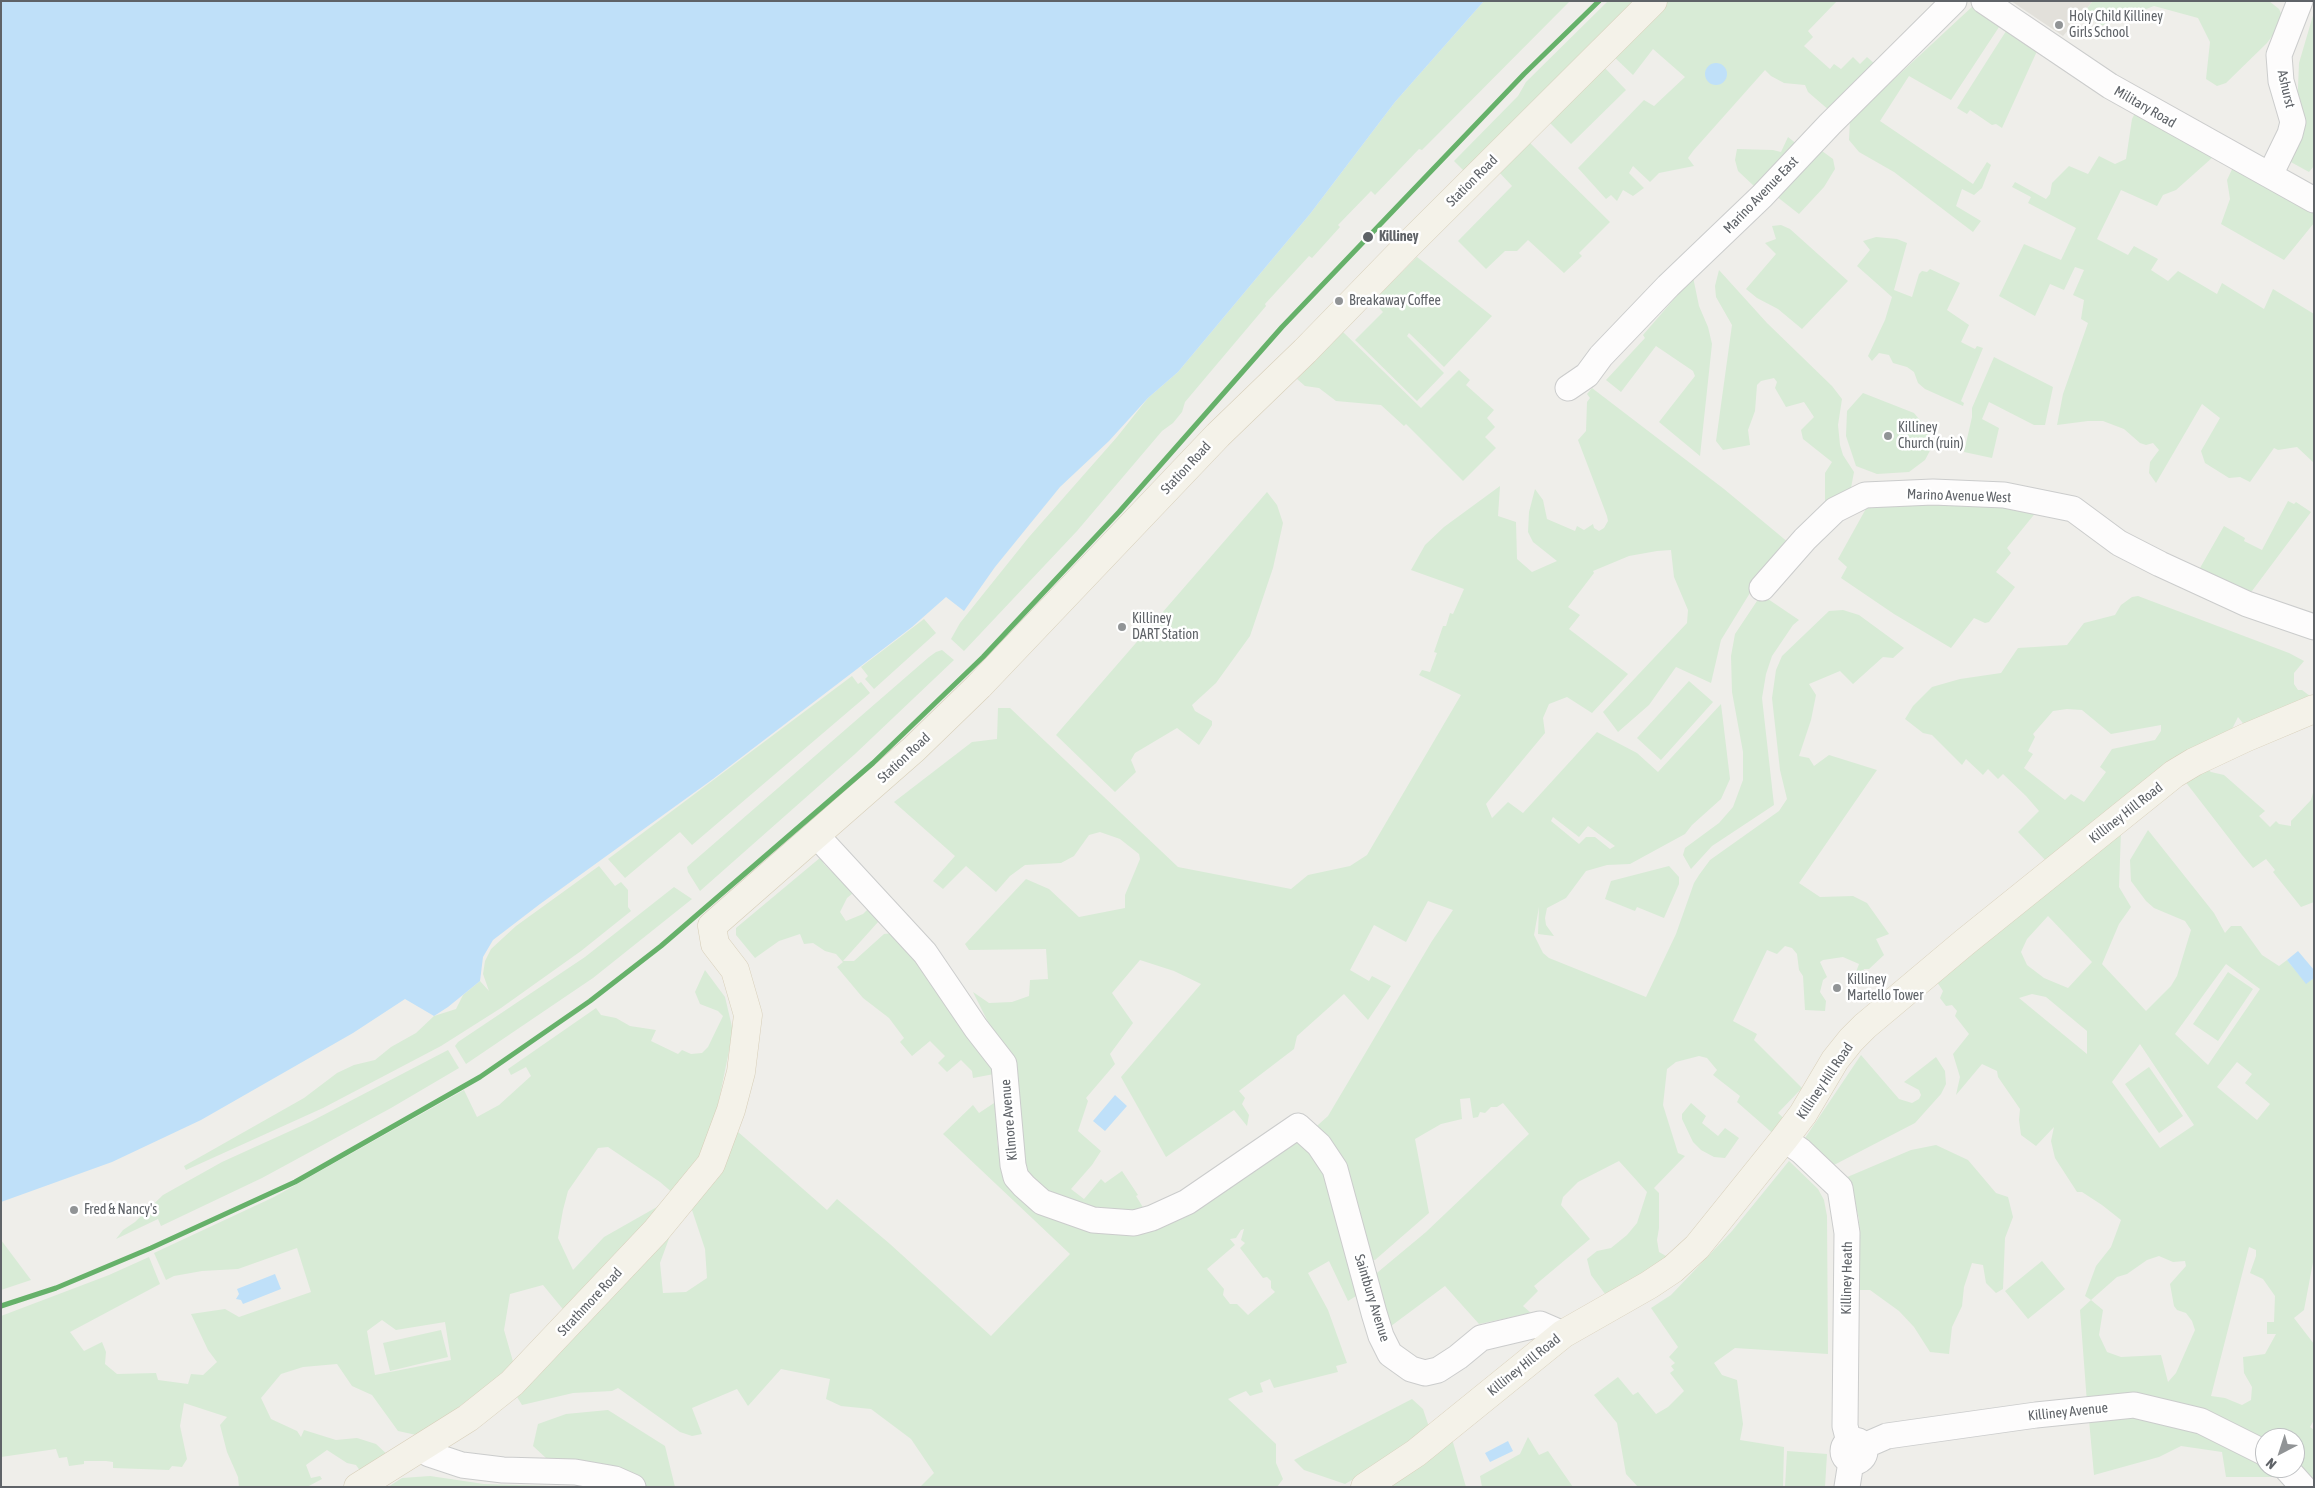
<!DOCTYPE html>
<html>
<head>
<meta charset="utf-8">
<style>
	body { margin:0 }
	#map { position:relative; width:2315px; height:1488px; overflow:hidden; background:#efeeea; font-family:"Asap Condensed",sans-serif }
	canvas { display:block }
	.frame { position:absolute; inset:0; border:2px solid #5f6368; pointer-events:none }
	.north { position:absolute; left:2255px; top:1428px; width:50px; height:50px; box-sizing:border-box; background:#fff; border:1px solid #bfc1c3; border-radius:50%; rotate:220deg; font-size:14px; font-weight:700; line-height:20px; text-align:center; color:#5f6368 }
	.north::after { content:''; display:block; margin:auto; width:18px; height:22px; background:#919496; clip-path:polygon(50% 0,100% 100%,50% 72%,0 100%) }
</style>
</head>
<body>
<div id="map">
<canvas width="2315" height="1488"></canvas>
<div class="frame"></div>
<div class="north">N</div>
</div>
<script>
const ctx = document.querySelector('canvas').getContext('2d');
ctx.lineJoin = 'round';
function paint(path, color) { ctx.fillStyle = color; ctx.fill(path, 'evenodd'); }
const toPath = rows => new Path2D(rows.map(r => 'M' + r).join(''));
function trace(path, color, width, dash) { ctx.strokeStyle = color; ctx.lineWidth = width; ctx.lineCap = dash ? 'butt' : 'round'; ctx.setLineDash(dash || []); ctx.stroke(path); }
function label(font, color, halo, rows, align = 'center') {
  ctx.font = font + ' "Asap Condensed",sans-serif'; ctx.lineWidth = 5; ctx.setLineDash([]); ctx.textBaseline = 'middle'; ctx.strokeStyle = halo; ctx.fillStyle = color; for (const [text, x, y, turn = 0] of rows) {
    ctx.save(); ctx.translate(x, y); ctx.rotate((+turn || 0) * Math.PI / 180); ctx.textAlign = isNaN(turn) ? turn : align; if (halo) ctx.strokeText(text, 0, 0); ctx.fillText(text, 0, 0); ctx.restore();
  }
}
const education = toPath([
	[2011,1,2093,1,2063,36]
]);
const green = toPath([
	[1484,1,1570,1,1422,150,1419,149,1375,195,1371,191,1338,225,1340,227,1312,258,1309,256,1265,304,1266,306,1185,402,1182,412,1173,423,1162,431,1077,531,964,651,951,639,960,623,1029,537,1117,437,1148,398,1178,372,1310,214,1395,102],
	[1608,1,1638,1,1464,171,1454,161,1518,96,1526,82],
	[1664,1,1837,1,1808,31,1813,37,1804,46,1830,69,1834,64,1841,69,1853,57,1860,64,1867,57,1876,65,1830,111,1808,92,1805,85,1784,83,1771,76,1765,70,1693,151,1688,158,1694,166,1659,173,1650,182,1633,166,1629,173,1644,188,1633,196,1623,190,1617,201,1611,195,1606,199,1578,168,1644,100,1654,106,1685,77,1653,49,1633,75,1611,54],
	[2093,1,2269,1,2279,9,2284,20,2267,43,2226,83,2217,86,2206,79,2210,42,2198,18,2154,6,2101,26,2083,13],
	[1974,5,2001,24,1951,100,1909,76,1880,121,1973,184,1987,162,1991,165,1982,188,1974,195,1962,189,1956,206,1981,221,1973,232,1894,172,1859,152,1849,140,1850,120],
	[2314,12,2314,166,2309,172,2289,161,2297,112,2299,63],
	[2008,28,2038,49,2002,128,1996,124,1992,125,1970,110,1967,114,1957,108],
	[1604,67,1626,90,1571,144,1549,122],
	[2137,109,2213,157,2176,190,2163,195,2157,206,2121,190,2097,239,2128,255,2134,246,2158,259,2151,270,2168,281,2178,271,2217,294,2222,283,2264,309,2273,289,2314,314,2314,463,2297,447,2278,450,2274,448,2250,482,2240,477,2229,478,2205,463,2201,451,2220,418,2202,404,2156,483,2149,473,2150,462,2159,450,2153,443,2146,445,2140,443,2124,429,2103,421,2088,421,2057,425,2063,394,2088,323,2081,319,2084,300,2073,295,2084,270,2075,267,2064,290,2050,284,2035,316,1999,296,2024,244,2061,260,2076,228,2028,203,2031,197,2012,187,2015,182,2046,199,2050,194,2052,183,2069,166,2088,174,2099,156,2115,164,2126,159,2132,119],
	[1788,137,1798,145,1755,187,1738,171,1735,160,1737,149,1773,150,1781,152],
	[1527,140,1610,222,1579,253,1582,256,1564,273,1528,240,1517,251,1505,251,1486,269,1458,241,1512,186,1498,171],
	[1822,151,1833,159,1835,169,1824,187,1799,214,1776,196],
	[2234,165,2314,211,2314,223,2284,260,2221,224,2230,199,2227,180],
	[1781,225,1790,229,1848,281,1802,329,1778,309,1757,298,1746,289,1776,254,1765,243,1776,239,1772,226],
	[1876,237,1897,239,1907,243,1894,290,1912,297,1919,274,1922,271,1927,272,1930,269,1960,283,1947,310,1969,325,1961,342,1975,349,1977,346,1983,348,1961,401,1964,403,1963,406,1925,389,1918,383,1914,372,1907,367,1893,363,1889,355,1879,353,1872,361,1868,356,1885,320,1892,297,1857,266,1870,250,1863,241],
	[1417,257,1492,316,1444,367,1409,333,1407,336,1444,373,1417,401,1355,340,1383,312,1373,301],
	[1719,270,1767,323,1832,386,1842,399,1838,425,1840,445,1843,455,1854,472,1851,488,1825,505,1825,473,1832,462,1803,439,1801,430,1814,417,1804,402,1786,407,1775,388,1777,382,1774,378,1761,381,1757,385,1755,411,1748,430,1750,445,1723,450,1716,441,1732,325,1716,297,1715,286],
	[1693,277,1699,306,1708,327,1712,344,1700,456,1659,422,1695,376,1693,371,1656,346,1621,392,1606,380,1645,338,1643,335],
	[1343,332,1421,408,1459,370,1470,380,1466,385,1494,410,1487,418,1495,427,1485,437,1496,448,1463,481,1406,424,1404,426,1381,405,1336,401,1319,388,1305,386,1297,379],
	[1994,357,2053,387,2045,425,2034,425,1989,402,1982,419,1999,428,1992,458,1964,452,1972,417,1972,408],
	[1592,388,1724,489,1789,543,1753,588,1721,640,1711,683,1676,667,1649,705,1618,732,1603,712,1687,623,1688,610,1674,577,1671,550,1657,551,1629,556,1593,571,1594,573,1568,607,1580,615,1569,629,1628,674,1592,713,1567,697,1549,704,1543,718,1545,733,1486,804,1492,818,1508,802,1523,813,1597,732,1637,753,1658,772,1721,704,1730,779,1721,799,1692,825,1685,834,1630,864,1607,865,1586,871,1566,898,1547,908,1545,918,1546,925,1554,936,1538,934,1539,907,1534,935,1543,953,1549,958,1646,997,1676,934,1694,883,1699,875,1710,860,1779,811,1787,799,1780,770,1772,698,1776,670,1782,656,1829,611,1843,610,1859,615,1904,648,1893,658,1883,657,1853,684,1840,671,1809,684,1816,695,1811,720,1799,756,1809,758,1814,766,1829,755,1877,770,1799,883,1820,897,1853,896,1867,903,1889,934,1876,939,1884,955,1869,969,1864,969,1857,984,1853,980,1859,964,1843,957,1823,960,1820,962,1827,977,1823,980,1820,992,1826,1001,1825,1011,1805,1010,1803,976,1799,970,1797,954,1792,948,1785,946,1777,954,1767,950,1733,1021,1757,1034,1754,1040,1802,1088,1778,1113,1789,1123,1777,1137,1737,1102,1740,1096,1713,1075,1717,1070,1707,1058,1699,1056,1676,1062,1667,1069,1663,1105,1678,1153,1685,1156,1654,1188,1659,1193,1659,1228,1657,1240,1659,1252,1673,1260,1608,1298,1591,1275,1587,1259,1597,1251,1611,1248,1627,1235,1637,1223,1647,1192,1619,1161,1578,1182,1563,1197,1561,1205,1590,1239,1534,1286,1538,1291,1523,1306,1531,1313,1479,1324,1445,1286,1387,1329,1372,1277,1426,1232,1529,1134,1503,1103,1497,1107,1491,1107,1485,1113,1480,1112,1478,1117,1473,1118,1470,1098,1460,1099,1462,1119,1441,1124,1415,1139,1429,1213,1375,1260,1349,1257,1361,1293,1348,1301,1329,1261,1308,1273,1328,1310,1347,1363,1336,1366,1338,1372,1274,1388,1270,1379,1260,1383,1263,1392,1250,1396,1246,1391,1228,1399,1276,1444,1276,1463,1283,1479,1277,1487,920,1487,934,1473,911,1439,871,1409,841,1406,826,1399,830,1379,781,1369,748,1406,737,1389,692,1408,702,1434,692,1436,680,1432,618,1388,612,1391,573,1393,522,1405,517,1397,675,1222,660,1263,663,1293,686,1292,707,1278,705,1249,690,1204,737,1131,827,1210,837,1199,890,1244,991,1336,1070,1254,943,1134,973,1105,979,1113,997,1101,997,1142,1004,1174,1118,1230,1260,1157,1299,1142,1328,1116,1432,941,1453,910,1428,901,1406,942,1374,925,1350,970,1369,981,1372,976,1391,986,1368,1020,1344,994,1297,1036,1294,1049,1239,1091,1245,1098,1242,1104,1249,1115,1247,1126,1234,1110,1166,1157,1121,1077,1201,984,1174,971,1140,960,1112,993,1133,1023,1110,1054,1115,1064,1086,1098,1088,1101,1078,1131,1101,1151,1092,1165,1071,1189,1084,1199,1101,1179,1105,1183,1122,1171,1138,1195,1136,1196,1144,1209,1141,1212,1097,1211,1067,1202,1026,1179,1008,1062,973,992,989,1003,1012,1002,1029,996,1030,980,1048,979,1046,949,969,950,965,944,1026,879,1049,889,1079,917,1125,908,1125,895,1140,859,1139,854,1120,839,1100,832,1089,835,1074,856,1061,863,1025,865,1010,876,996,892,966,866,943,889,933,881,955,856,894,802,972,742,997,739,998,708,1010,708,1178,867,1291,889,1308,875,1350,866,1367,855,1461,695,1419,675,1422,670,1430,672,1437,653,1434,652,1443,626,1446,626,1450,613,1453,614,1464,589,1411,570,1425,545,1444,527,1500,486,1498,516,1516,522,1517,559,1532,572,1557,561,1533,542,1528,532,1529,512,1535,489,1543,500,1547,519,1575,531,1577,526,1584,530,1593,524,1594,528,1599,531,1604,528,1608,521,1607,516,1578,440,1586,431,1587,402,1590,398,1587,394],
	[1553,817,1579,837,1588,826,1615,846,1610,849,1595,837,1586,837,1579,844,1551,821],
	[1244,1229,1241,1240,1245,1243,1240,1248,1263,1278,1267,1277,1271,1281,1271,1288,1275,1292,1248,1315,1237,1304,1230,1304,1223,1295,1224,1289,1207,1269,1235,1245,1230,1239,1236,1238,1241,1230],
	[1863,393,1914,413,1929,431,1933,445,1925,460,1909,472,1877,474,1856,466,1846,436,1847,411],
	[1267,492,1277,505,1283,523,1273,568,1250,636,1216,683,1192,705,1195,711,1212,721,1212,725,1199,745,1177,728,1135,753,1131,760,1136,772,1115,792,1056,735],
	[1931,498,2037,511,2007,548,2011,553,1996,572,2015,587,1989,622,1985,623,1974,618,1951,648,1894,614,1841,578,1847,567,1838,559,1868,505],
	[2288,501,2294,504,2296,502,2311,512,2252,591,2246,595,2196,575,2224,526,2245,538,2244,541,2262,550],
	[2138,596,2289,653,2304,661,2294,673,2294,684,2298,690,2302,690,2314,699,2246,727,2238,717,2229,735,2051,866,2018,832,2039,811,2026,796,2003,774,1998,779,1988,769,1983,775,1966,759,1962,765,1932,735,1923,733,1905,719,1913,706,1932,687,1960,679,2001,673,2018,648,2067,645,2084,623,2115,615,2121,605,2132,597],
	[2067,709,2082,710,2111,734,2161,725,2161,731,2155,740,2112,749,2100,767,2106,772,2084,802,2071,794,2065,800,2024,768,2033,754,2028,751,2035,737,2033,734,2053,711],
	[1765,597,1799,620,1793,625,1772,656,1766,674,1762,698,1774,805,1712,846,1691,869,1683,855,1685,848,1719,823,1733,807,1743,780,1743,752,1732,692,1731,656,1735,634,1759,598],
	[924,619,936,633,874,689,865,679,868,676,861,667],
	[942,650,954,660,855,754,700,891,688,872,687,867,929,657,936,652],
	[852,676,858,684,861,682,870,693,692,845,680,832,625,878,608,859],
	[1689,681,1713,702,1661,760,1637,738],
	[2207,769,2211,772,2224,775,2265,811,2259,816,2270,827,2276,821,2279,824,2291,826,2291,821,2311,800,2314,789,2314,902,2301,907,2273,872,2275,870,2266,859,2253,868,2242,855,2184,780],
	[2148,830,2214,913,2225,933,2231,926,2241,926,2262,955,2279,966,2287,960,2306,983,2314,978,2314,1257,2304,1310,2294,1318,2314,1344,2314,1420,2310,1427,2314,1430,2314,1487,2295,1463,2295,1438,2265,1438,2265,1441,2087,1403,2080,1310,2091,1300,2085,1296,2096,1266,2111,1247,2121,1220,2102,1205,2082,1192,2077,1192,2055,1158,2051,1141,2054,1127,2036,1146,2021,1135,2019,1120,2020,1109,1998,1077,1997,1071,1982,1064,1956,1095,1960,1077,1953,1054,1969,1034,1955,1016,1957,1011,1952,1005,1946,1006,1940,998,1943,991,1937,982,2121,831,2119,887,2131,907,2119,924,2102,964,2146,1011,2171,986,2177,976,2191,930,2185,921,2154,908,2146,901,2131,881,2130,860],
	[2048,916,2092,962,2068,988,2044,978,2027,965,2021,952,2027,939],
	[2226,964,2260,989,2208,1065,2175,1034],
	[2032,994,2046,997,2087,1031,2087,1054,2019,998],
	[2140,1044,2194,1125,2160,1148,2112,1082],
	[2237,1062,2252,1074,2245,1083,2270,1104,2257,1120,2217,1087],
	[2249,1247,2256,1250,2256,1256,2250,1273,2263,1279,2275,1296,2274,1322,2267,1322,2267,1334,2276,1334,2265,1354,2243,1357,2244,1373,2252,1387,2251,1400,2242,1405,2225,1398,2211,1396],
	[2159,1256,2173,1262,2185,1261,2186,1266,2170,1284,2174,1306,2177,1310,2186,1313,2192,1321,2195,1330,2176,1373,2168,1382,2161,1355,2121,1357,2107,1352,2099,1335,2103,1310,2091,1300,2117,1277,2127,1274,2147,1260],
	[821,857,824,864,832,872,836,867,858,889,847,898,840,912,846,921,863,914,871,906,879,915,878,922,843,961,854,961,884,934,893,933,930,978,992,1063,994,1074,973,1078,972,1071,961,1060,947,1072,938,1063,945,1056,930,1041,912,1056,900,1042,904,1038,889,1018,863,998,837,967,843,962,836,954,825,951,813,943,804,944,800,934,779,941,755,958,736,935,736,928],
	[599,866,615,886,621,882,628,890,628,907,631,911,581,951,501,1008,441,1046,323,1108,186,1170,184,1166,304,1098,337,1073,354,1065,375,1060,391,1047,416,1033,434,1016,456,1009,463,995,480,981,489,991,483,974,485,961,491,949,516,926],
	[1669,866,1679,877,1679,884,1664,918,1637,907,1635,911,1605,899,1611,881],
	[674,887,692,899,593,978,466,1064,455,1046,458,1042,585,957],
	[705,970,725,997,733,1031,718,1105,705,1153,674,1194,660,1182,608,1147,598,1148,568,1191,563,1210,558,1238,573,1270,604,1237,671,1199,566,1313,543,1285,510,1294,504,1330,514,1365,421,1436,398,1431,372,1395,352,1386,337,1364,303,1367,281,1374,261,1398,271,1419,297,1431,301,1437,304,1430,336,1440,357,1438,376,1444,390,1457,363,1475,356,1465,347,1463,327,1450,306,1465,311,1478,320,1476,322,1479,307,1487,239,1487,238,1477,227,1452,220,1425,227,1417,184,1403,180,1426,187,1459,182,1467,172,1466,169,1470,113,1468,113,1462,106,1461,84,1461,84,1464,69,1466,67,1457,59,1458,56,1449,1,1457,1,1316,109,1275,149,1257,160,1284,70,1332,84,1351,102,1342,106,1352,105,1364,117,1374,156,1373,158,1380,188,1384,191,1374,203,1375,217,1362,208,1350,191,1314,225,1309,239,1317,311,1292,297,1248,238,1269,202,1271,174,1276,166,1280,154,1253,274,1197,464,1090,477,1117,499,1105,531,1076,526,1067,511,1075,508,1069,596,1008,601,1015,616,1018,630,1026,656,1030,651,1041,678,1054,682,1050,691,1054,702,1053,708,1047,723,1016,718,1011,700,1004,695,992],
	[382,1320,396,1330,445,1322,451,1360,375,1375,367,1331],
	[2228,972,2253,989,2218,1041,2193,1024],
	[448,1050,459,1068,391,1108,262,1178,161,1226,158,1219,116,1239,123,1230,135,1222,163,1195,222,1162,310,1122],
	[1861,1055,1899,1099,1912,1103,1919,1099,1921,1095,1919,1090,1904,1082,1936,1057,1945,1071,1946,1084,1941,1094,1915,1123,1834,1165,1805,1138],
	[2149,1067,2183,1116,2159,1133,2125,1084],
	[1691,1103,1706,1116,1702,1123,1718,1136,1725,1128,1739,1138,1725,1158,1714,1157,1701,1150,1693,1142,1682,1119,1682,1114],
	[1936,1145,1968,1160,1996,1193,2008,1197,2013,1217,2005,1238,2003,1289,1996,1293,1986,1283,1983,1265,1972,1263,1964,1287,1962,1306,1952,1327,1949,1354,1930,1352,1914,1327,1899,1311,1870,1290,1860,1290,1859,1219,1850,1185,1845,1178,1911,1150],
	[1789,1161,1818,1189,1824,1200,1827,1216,1828,1354,1735,1348,1714,1363,1722,1375,1737,1380,1743,1424,1740,1440,1784,1447,1783,1487,1638,1487,1626,1474,1617,1423,1594,1395,1618,1377,1633,1395,1638,1392,1656,1414,1668,1407,1684,1391,1670,1373,1674,1370,1671,1366,1675,1363,1669,1357,1678,1347,1651,1308,1671,1295,1732,1231],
	[1,1240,31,1280,1,1290],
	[2042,1261,2065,1289,2028,1319,2005,1291],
	[441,1330,448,1357,390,1371,383,1343],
	[1412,1399,1423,1409,1429,1427,1404,1450,1345,1484,1304,1470,1294,1460],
	[608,1410,665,1446,675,1487,648,1487,618,1474,561,1467,546,1458,533,1446,538,1424,566,1414],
	[2131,1417,2173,1424,2242,1448,2265,1464,2265,1468,2270,1468,2281,1477,2226,1477,2222,1452,2181,1446,2159,1457,2094,1475,2089,1420],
	[1528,1437,1539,1455,1548,1451,1573,1487,1482,1487,1480,1476,1520,1454],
	[1452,1439,1466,1487,1381,1487],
	[1787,1451,1827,1454,1825,1487,1785,1487],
	[430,1476,484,1484,584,1487,388,1487,402,1478]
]);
const water = toPath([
	[1,1,1484,1,1395,102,1310,214,1178,372,1148,398,1109,441,1060,487,995,567,964,611,946,597,912,627,713,779,540,904,493,940,483,957,480,981,448,1007,434,1016,405,999,353,1033,201,1120,112,1162,1,1202],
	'1705 74a11 11 0 1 1 22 0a11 11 0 1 1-22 0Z',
	[2298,951,2314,970,2314,978,2306,984,2287,960],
	[1115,1095,1127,1106,1105,1131,1093,1121],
	[275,1274,281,1289,243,1304,241,1300,236,1299,239,1294,237,1289],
	[1508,1441,1513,1451,1490,1462,1485,1453]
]);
const minor = toPath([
	[1984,1,2110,86,2314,200],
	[2270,175,2290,134,2293,122,2281,81,2279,55,2300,1],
	[1568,388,1587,375,1601,356,1668,286,1762,196,1830,124,1954,1],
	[1762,588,1805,539,1835,510,1865,495,1933,492,2004,495,2073,509,2119,543,2160,564,2247,604,2314,627],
	[817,836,925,953,976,1028,1004,1064,1013,1165,1016,1177,1024,1186,1042,1202,1093,1220,1134,1223,1152,1218,1187,1202,1298,1126,1319,1145,1335,1169,1374,1313,1381,1336,1390,1354,1411,1369,1425,1373,1438,1370,1458,1357,1481,1338,1540,1324,1563,1334],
	[1784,1139,1801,1151,1840,1188,1847,1233,1845,1426,1849,1442],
	'1843 1451a11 11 0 1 1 22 0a11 11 0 1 1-22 0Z',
	[1864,1446,1887,1436,2036,1415,2134,1405,2201,1421,2265,1453],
	[425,1447,429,1454,462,1465,503,1470,575,1472,615,1479,633,1487],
	[2286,1468,2303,1487],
	[1847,1487,1851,1462]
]);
const major = toPath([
	[358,1487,468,1418,512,1383,656,1231,711,1164,731,1110,741,1072,748,1015,735,970,715,944,712,926,914,749,979,686,1218,435,1305,351,1411,242,1653,1],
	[1365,1487,1416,1453,1563,1334,1649,1285,1673,1269,1697,1247,1784,1139,1803,1114,1835,1060,1851,1040,1865,1026,1965,942,2174,774,2194,762,2245,738,2314,709]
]);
const rail1 = toPath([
	[1,1306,56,1288,151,1248,295,1182,480,1077,590,1001,661,946,873,763,983,657,1119,512,1282,327,1524,74,1599,1]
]);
const markers = [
	[2059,25,5,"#919496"],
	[1368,237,6,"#5f6368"],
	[1339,301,5,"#919496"],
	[1888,436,5,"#919496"],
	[1122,627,5,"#919496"],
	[1837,988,5,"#919496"],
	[74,1210,5,"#919496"]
];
const poiNames = [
	["Holy Child Killiney",2069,17],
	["Girls School",2069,33],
	["Breakaway Coffee",1349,301],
	["Killiney",1898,428],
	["Church (ruin)",1898,444],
	["Killiney",1132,619],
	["DART Station",1132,635],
	["Killiney",1847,980],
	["Martello Tower",1847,996],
	["Fred & Nancy's",84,1210]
];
const streetNames = [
	["Ashurst",2286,89,77],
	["Military Road",2145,107,30],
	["Station Road",1472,181,-45],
	["Marino Avenue East",1761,195,-46],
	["Station Road",1186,468,-47],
	["Marino Avenue West",1959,496,2],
	["Station Road",904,758,-43],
	["Killiney Hill Road",2126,813,-38],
	["Killiney Hill Road",1825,1081,-56],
	["Kilmore Avenue",1009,1120,-95],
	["Killiney Heath",1847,1278,-89],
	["Saintbury Avenue",1372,1298,73],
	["Strathmore Road",590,1302,-47],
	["Killiney Hill Road",1524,1365,-39],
	["Killiney Avenue",2068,1412,-6]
];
const stopNames = [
	["Killiney",1379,237]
];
paint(education, '#e2e0da');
paint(green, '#d8ebd6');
paint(water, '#bfe0f9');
trace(minor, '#cbcccc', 27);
trace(major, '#d7ceb8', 29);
trace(minor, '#fdfcfc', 25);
trace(major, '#f4f2e9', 28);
trace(rail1, '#66b16a', 5);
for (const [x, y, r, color] of markers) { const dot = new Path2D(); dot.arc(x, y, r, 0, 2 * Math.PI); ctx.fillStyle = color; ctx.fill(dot); trace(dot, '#fff', 2); }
label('14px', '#5f6368', '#fff', poiNames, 'left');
label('14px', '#5f6368', '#fff', streetNames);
label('bold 14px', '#5f6368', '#fff', stopNames, 'left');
</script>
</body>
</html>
